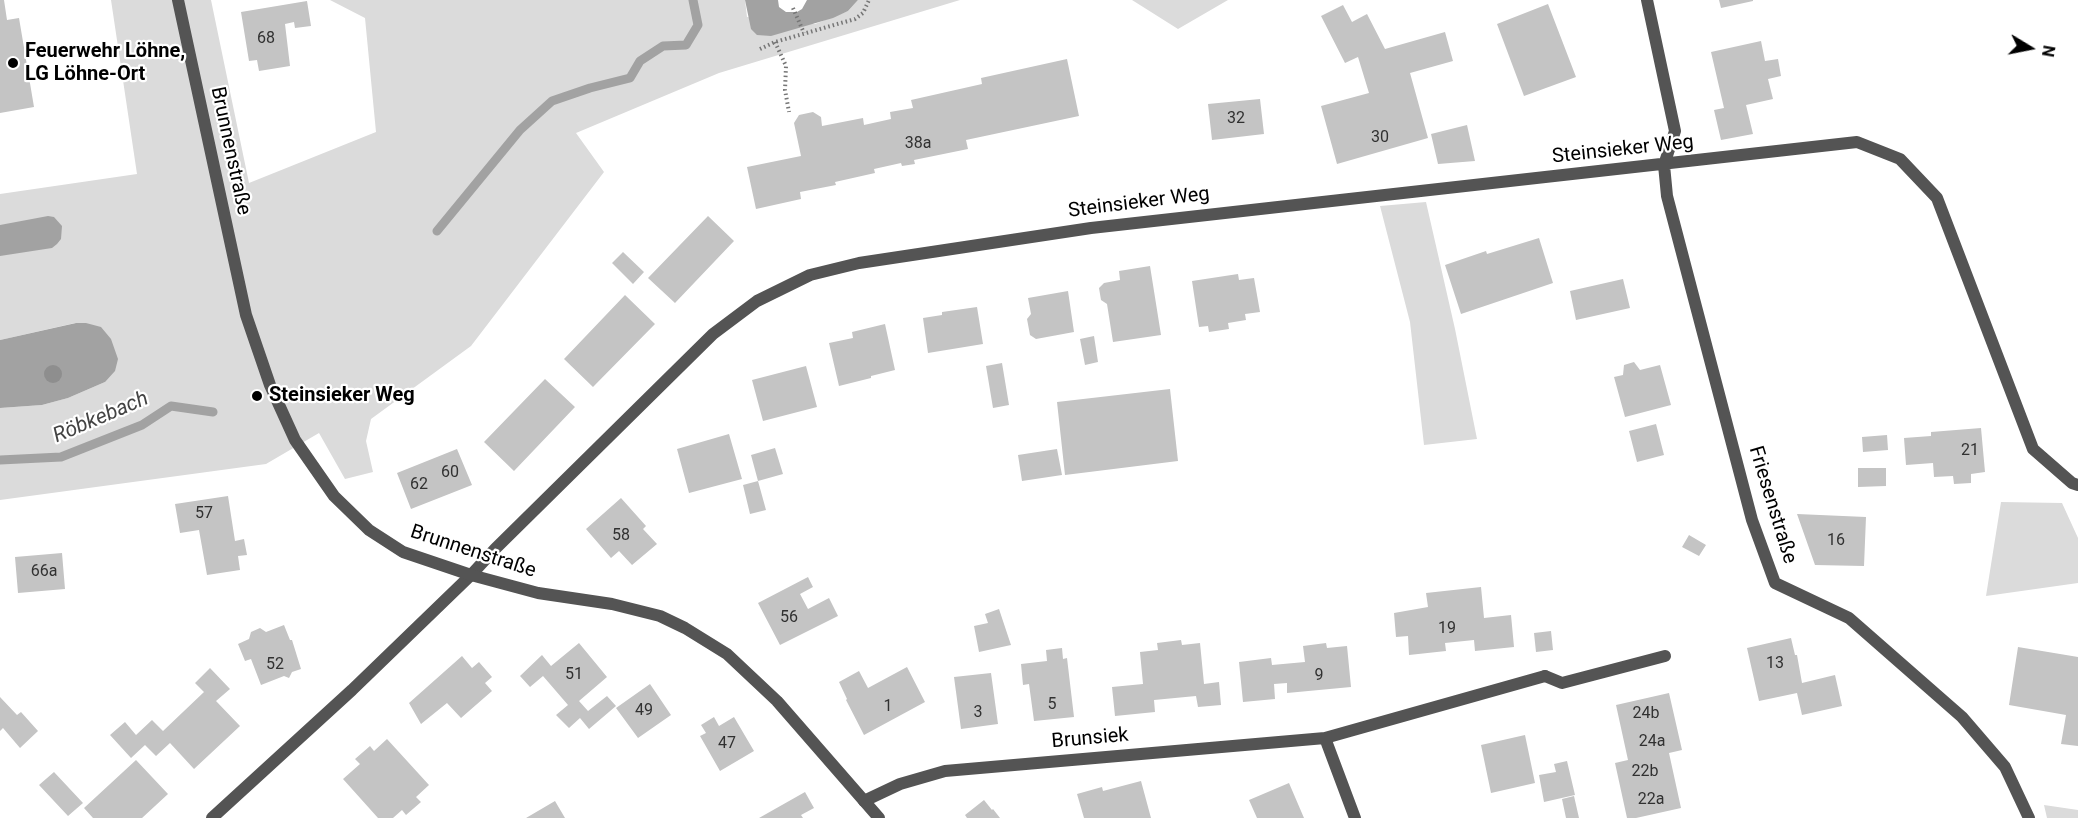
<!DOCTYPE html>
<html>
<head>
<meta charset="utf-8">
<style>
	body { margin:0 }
	#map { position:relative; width:2078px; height:818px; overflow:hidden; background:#fff; font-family:Roboto,sans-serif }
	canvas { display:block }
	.north { position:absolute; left:2000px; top:18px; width:60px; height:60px; -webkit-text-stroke:4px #fff; paint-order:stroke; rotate:100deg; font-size:16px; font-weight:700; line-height:24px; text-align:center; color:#000 }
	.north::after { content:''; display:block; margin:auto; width:21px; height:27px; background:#000; clip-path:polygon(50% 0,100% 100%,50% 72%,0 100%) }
</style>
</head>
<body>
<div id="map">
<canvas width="2078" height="818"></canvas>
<div class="north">N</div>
</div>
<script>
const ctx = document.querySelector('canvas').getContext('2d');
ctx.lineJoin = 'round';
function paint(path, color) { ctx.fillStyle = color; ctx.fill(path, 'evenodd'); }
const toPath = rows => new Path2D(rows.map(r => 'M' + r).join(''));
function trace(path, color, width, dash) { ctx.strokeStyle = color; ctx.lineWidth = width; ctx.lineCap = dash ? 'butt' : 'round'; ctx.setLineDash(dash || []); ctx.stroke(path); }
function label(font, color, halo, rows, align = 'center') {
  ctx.font = font + ' Roboto,sans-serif'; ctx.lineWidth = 4.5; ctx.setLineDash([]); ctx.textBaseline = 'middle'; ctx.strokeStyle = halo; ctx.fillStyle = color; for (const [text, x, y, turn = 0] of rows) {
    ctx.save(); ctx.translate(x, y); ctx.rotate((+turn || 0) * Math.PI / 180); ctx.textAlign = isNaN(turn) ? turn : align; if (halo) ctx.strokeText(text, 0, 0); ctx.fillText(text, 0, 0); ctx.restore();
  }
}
const green = toPath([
	[111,0,211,0,249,183,376,132,365,18,330,0,745,0,747,17,815,24,848,11,858,0,960,0,719,73,576,133,604,172,471,346,371,419,366,441,373,472,345,479,319,433,266,464,0,500,0,408,42,405,68,398,105,382,86,323,75,323,0,340,0,194,137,174],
	[1132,0,1228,0,1178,29],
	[1426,202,1455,329,1477,439,1424,445,1410,322,1380,206],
	[2001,502,2062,503,2078,538,2078,583,1986,596],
	[2044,805,2078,810,2078,818,2047,818]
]);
const water = toPath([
	[745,0,778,0,779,7,786,12,797,12,802,9,807,0,858,0,848,11,833,18,771,36,757,35,751,29],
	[48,216,54,217,62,226,61,239,57,244,52,248,0,256,0,225],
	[76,323,86,323,101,327,111,339,118,359,115,371,105,382,68,398,42,405,0,408,0,340]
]);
const stream = toPath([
	[437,231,520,130,552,101,590,88,630,78,640,61,663,46,686,45,698,25,693,0],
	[0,460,61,457,142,425,171,406,213,412]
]);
const building = toPath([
	[0,0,4,0,7,20,19,18,34,107,0,113],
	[1719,0,1753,0,1753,1,1721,8],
	[307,1,311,26,295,28,294,22,285,24,290,66,259,71,257,60,249,61,241,12],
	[1548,4,1576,77,1524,96,1497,24],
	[1343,5,1352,22,1367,14,1385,49,1445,32,1453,61,1410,73,1428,138,1337,164,1321,106,1369,93,1358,57,1345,63,1321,16],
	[1761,41,1765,61,1778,59,1781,76,1768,79,1773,99,1746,105,1753,134,1721,140,1714,110,1724,108,1711,52],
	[1067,59,1079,116,966,140,968,149,914,160,915,164,902,166,901,163,874,169,875,173,835,182,836,185,800,192,801,199,756,209,747,167,801,156,794,123,799,115,813,112,821,117,822,126,863,118,864,125,891,119,890,112,913,108,911,100,982,84,981,78],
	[1260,99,1264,134,1212,140,1208,104],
	[1467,125,1475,161,1438,164,1431,134],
	[708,216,734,241,675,303,648,278],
	[1539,238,1553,283,1461,314,1445,265,1486,251,1487,254],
	[623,252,644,272,633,284,612,263],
	[1150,266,1161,335,1113,342,1107,304,1101,300,1099,288,1104,283,1120,280,1119,271],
	[1238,274,1239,280,1254,278,1260,312,1245,314,1246,320,1228,323,1229,329,1209,332,1208,326,1199,327,1192,281],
	[1623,279,1630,308,1576,320,1570,291],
	[1068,291,1074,332,1036,339,1030,335,1027,319,1031,314,1028,298],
	[625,295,655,324,593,387,564,359],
	[977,307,983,344,928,353,923,318,942,315,942,312],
	[885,324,895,370,871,376,871,378,839,386,829,343,853,338,852,332],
	[1094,336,1098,362,1085,365,1080,339],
	[1634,362,1640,370,1660,365,1671,405,1625,417,1614,377,1623,375,1624,365],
	[1002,363,1009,405,993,408,986,366],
	[806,366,817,407,763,421,752,380],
	[545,379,575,407,514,471,484,442],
	[1170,389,1178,461,1065,475,1057,402],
	[1656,424,1664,455,1637,462,1629,431],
	[1981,428,1985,472,1971,474,1971,483,1954,484,1953,476,1934,477,1933,463,1906,465,1904,438,1931,436,1931,432],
	[729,434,742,479,689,493,677,449],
	[1887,435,1888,450,1863,452,1862,437],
	[775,448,783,474,758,481,766,510,750,514,743,485,758,481,751,455],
	[457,449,472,485,411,509,397,473],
	[1057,449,1062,475,1022,481,1018,455],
	[1858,468,1886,468,1886,486,1858,487],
	[228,496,235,541,244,539,247,555,238,556,240,570,207,575,199,530,180,533,175,504],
	[621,498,646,526,643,529,657,544,632,565,619,551,611,558,586,529],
	[1797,514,1866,517,1864,566,1815,565],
	[1689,535,1706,545,1699,556,1682,547],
	[62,553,65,589,18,593,15,557],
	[808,577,813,587,800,594,808,609,829,598,838,616,780,645,758,603],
	[1481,587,1484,618,1511,615,1514,647,1475,651,1474,640,1445,643,1446,651,1409,655,1408,636,1396,637,1394,613,1428,607,1426,593],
	[999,609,1011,645,979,652,974,626,988,623,985,614],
	[284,625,290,640,292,640,301,669,292,672,289,678,284,676,261,685,251,659,245,661,238,644,249,639,251,632,260,628,266,632],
	[1551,631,1553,650,1536,652,1534,633],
	[1791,638,1795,655,1797,655,1802,683,1835,675,1842,706,1802,715,1797,693,1759,701,1747,648],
	[1181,640,1182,645,1200,643,1204,684,1219,682,1221,705,1198,707,1196,696,1154,700,1155,712,1115,716,1112,687,1143,684,1140,652,1158,650,1157,643],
	[579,643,607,677,579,701,588,711,607,696,616,706,589,729,580,718,569,728,556,715,568,705,543,676,530,687,520,676,542,655,551,666],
	[1326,643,1327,648,1347,646,1351,687,1287,693,1287,683,1274,684,1275,699,1243,702,1239,662,1271,658,1272,665,1305,662,1303,646],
	[2018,647,2078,657,2078,746,2061,744,2066,715,2009,705],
	[1062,648,1063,659,1067,658,1074,717,1034,721,1029,684,1023,685,1021,664,1047,661,1046,650],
	[462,656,472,668,479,662,492,677,485,683,492,691,461,718,447,703,421,724,409,703],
	[907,667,925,702,864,735,846,700,847,699,839,682,859,671,868,688],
	[210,668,230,689,216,701,240,726,194,769,170,743,156,756,145,745,131,758,110,735,125,722,136,735,152,720,163,731,204,692,195,683],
	[991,673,998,724,961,729,954,677],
	[650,684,671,715,638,738,616,708],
	[1669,693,1682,750,1669,753,1681,808,1636,818,1627,818,1615,763,1628,760,1616,705],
	[0,697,17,715,21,712,38,731,20,748,3,728,0,731],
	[714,717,719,726,734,717,754,751,720,771,700,736,706,733,701,725],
	[1525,735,1535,783,1491,793,1481,745],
	[387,739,429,785,416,797,421,802,406,815,402,810,393,818,378,818,343,779,360,764,355,759,370,746,374,751],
	[136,760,168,794,142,818,93,818,84,808],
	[1567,761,1575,795,1544,802,1539,775,1556,772,1554,764],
	[54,772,83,803,68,816,39,785],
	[1141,781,1151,818,1084,818,1077,794,1102,787,1103,791],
	[1289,783,1304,818,1257,818,1249,800],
	[805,792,814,808,801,815,803,818,759,818],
	[1574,796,1579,818,1566,818,1562,799],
	[984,800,992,810,993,809,1000,818,967,818,965,815],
	[555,801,565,818,526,818]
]);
const path = toPath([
	[793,8,804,33],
	[775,42,786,66,785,90,789,112],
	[760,49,775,42,855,19,863,13,869,0]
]);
const service = toPath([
	[1545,676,1562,683,1665,656]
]);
const minor = toPath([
	[1647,0,1675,131,1664,165,1667,196,1752,520,1775,583,1849,618,1962,717,2005,767,2029,818],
	[1325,738,1355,818],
	[864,801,900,784,945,771,1325,738,1545,676],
	[212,818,352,690,471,575,495,549,713,334,757,301,810,275,859,263,1091,228,1857,142,1900,159,1937,198,2033,449,2072,483,2078,485]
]);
const tertiary = toPath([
	[178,0,246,315,270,385,295,440,334,496,369,530,403,552,471,575,538,593,612,604,660,616,685,628,727,654,777,701,879,818]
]);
const trees = [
	[53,374]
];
const markers = [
	[13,63,6,"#000"],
	[257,396,6,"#000"]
];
const numberNames = [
	["68",266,39],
	["32",1236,119],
	["30",1380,138],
	["38a",918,144],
	["21",1970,451],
	["60",450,473],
	["62",419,485],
	["57",204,514],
	["58",621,536],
	["16",1836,541],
	["66a",44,572],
	["56",789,618],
	["19",1447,629],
	["13",1775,664],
	["52",275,665],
	["51",574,675],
	["9",1319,676],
	["5",1052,705],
	["1",888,707],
	["49",644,711],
	["3",978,713],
	["24b",1646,714],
	["24a",1652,742],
	["47",727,744],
	["22b",1645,772],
	["22a",1651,800]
];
const poiNames = [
	["Feuerwehr Löhne,",25,52],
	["LG Löhne-Ort",25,75],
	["Steinsieker Weg",269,396]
];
const streetNames = [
	["Steinsieker Weg",1623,150,-6],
	["Brunnenstraße",230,151,78],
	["Steinsieker Weg",1139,203,-7],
	["Friesenstraße",1772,505,73],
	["Brunnenstraße",473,552,18],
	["Brunsiek",1090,739,-5]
];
const waterNames = [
	["Röbkebach",101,418,-23]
];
paint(green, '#dbdbdb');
paint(water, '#a2a2a2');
trace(stream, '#a2a2a2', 9);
paint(building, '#c4c4c4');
trace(path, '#767676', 4, [1.5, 3]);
trace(service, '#545454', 12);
trace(minor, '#545454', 12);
trace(tertiary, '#545454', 12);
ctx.fillStyle = '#8e8e8e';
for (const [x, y] of trees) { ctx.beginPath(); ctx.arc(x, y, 9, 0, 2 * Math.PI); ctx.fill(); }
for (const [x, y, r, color] of markers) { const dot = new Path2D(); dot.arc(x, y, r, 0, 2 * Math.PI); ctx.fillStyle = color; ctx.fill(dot); trace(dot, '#fff', 2); }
label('16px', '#313131', null, numberNames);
label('bold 20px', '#000', '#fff', poiNames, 'left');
label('20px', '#000', '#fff', streetNames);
label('italic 21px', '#434343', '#fff', waterNames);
</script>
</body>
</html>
